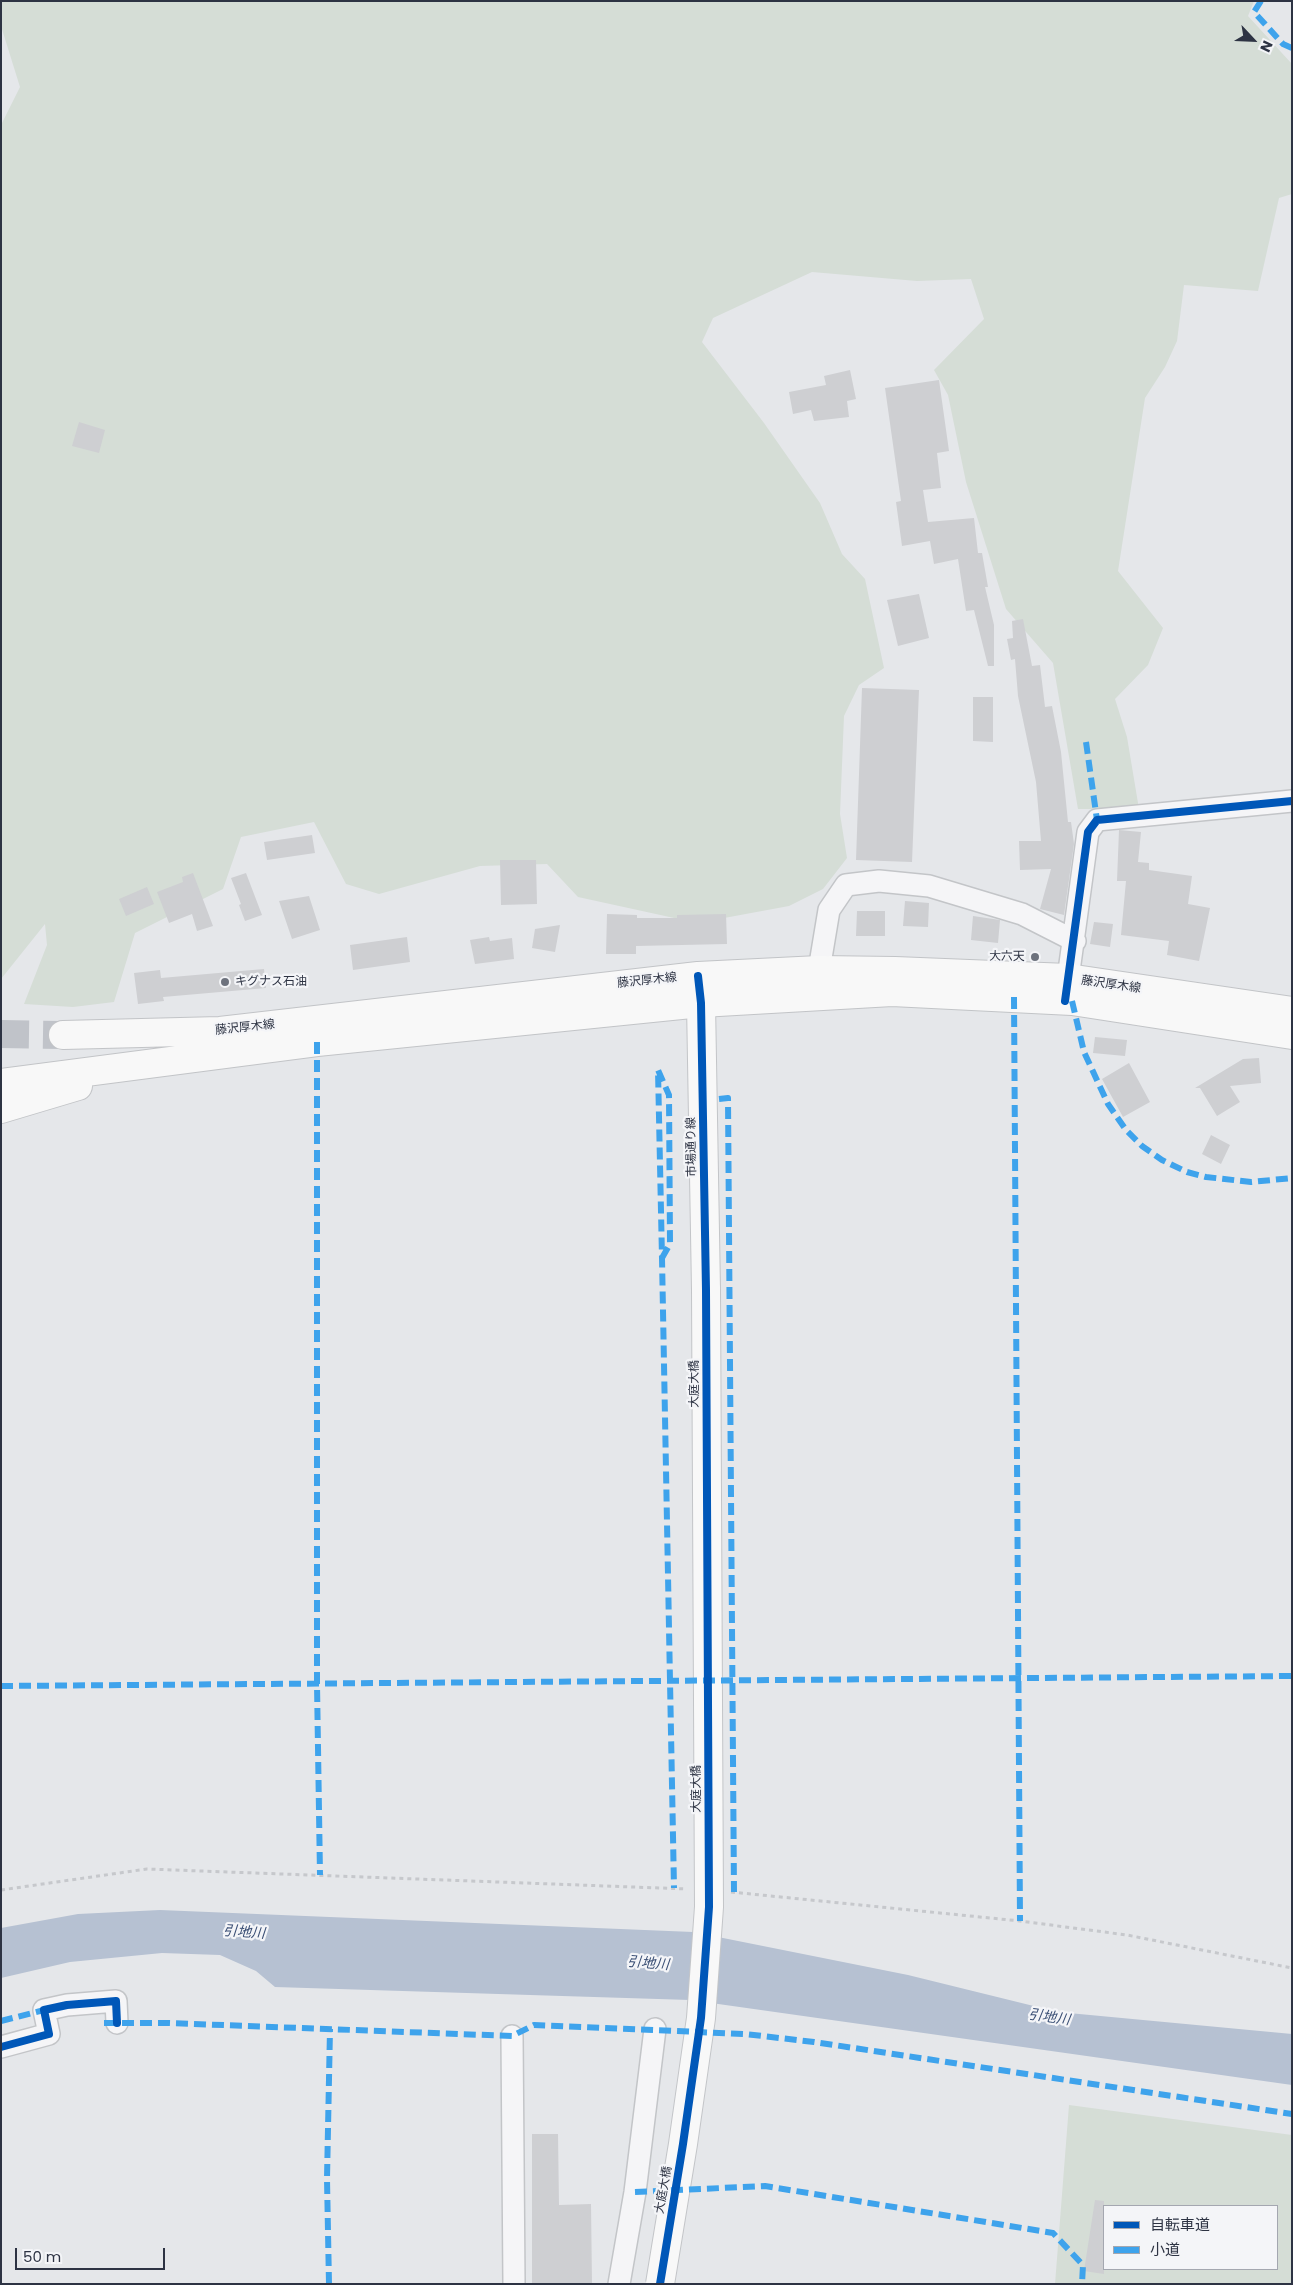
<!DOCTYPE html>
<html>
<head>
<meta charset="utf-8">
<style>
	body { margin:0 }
	#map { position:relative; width:1293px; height:2285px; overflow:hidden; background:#e5e7ea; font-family:Poppins,"Noto Sans JP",sans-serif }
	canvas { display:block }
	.frame { position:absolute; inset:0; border:2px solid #2d3343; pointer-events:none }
	.legend { position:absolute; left:1103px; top:2205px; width:175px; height:65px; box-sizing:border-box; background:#f4f5f8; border:1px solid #a4a7b0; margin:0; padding:6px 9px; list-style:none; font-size:15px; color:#2d3343 }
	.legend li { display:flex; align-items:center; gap:10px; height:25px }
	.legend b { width:25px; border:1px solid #a4a7b0 }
	.north { position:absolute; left:1228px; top:15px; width:50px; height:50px; -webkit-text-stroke:4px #f4f5f8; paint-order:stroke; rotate:115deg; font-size:14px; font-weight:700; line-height:20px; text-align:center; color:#2d3343 }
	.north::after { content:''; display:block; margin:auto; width:18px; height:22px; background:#2d3343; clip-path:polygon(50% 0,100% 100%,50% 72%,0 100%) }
	.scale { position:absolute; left:15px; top:2248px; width:150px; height:22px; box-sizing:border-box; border:2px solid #2d3343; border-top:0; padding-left:6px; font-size:15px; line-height:18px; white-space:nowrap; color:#2d3343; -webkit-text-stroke:4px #f4f5f8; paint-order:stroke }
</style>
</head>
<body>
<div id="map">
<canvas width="1293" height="2285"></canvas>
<div class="frame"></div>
<ul class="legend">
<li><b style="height:6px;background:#0057b8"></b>自転車道</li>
<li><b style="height:6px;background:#3ea3ec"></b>小道</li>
</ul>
<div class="north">N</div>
<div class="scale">50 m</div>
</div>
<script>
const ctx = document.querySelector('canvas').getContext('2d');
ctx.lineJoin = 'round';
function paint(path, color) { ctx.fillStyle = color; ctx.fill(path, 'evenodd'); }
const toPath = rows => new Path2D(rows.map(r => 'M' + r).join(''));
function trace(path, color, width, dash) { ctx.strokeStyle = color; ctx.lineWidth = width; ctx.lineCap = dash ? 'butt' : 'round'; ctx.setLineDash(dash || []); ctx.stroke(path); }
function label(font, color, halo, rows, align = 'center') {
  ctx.font = font + ' Poppins,"Noto Sans JP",sans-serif'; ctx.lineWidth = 4.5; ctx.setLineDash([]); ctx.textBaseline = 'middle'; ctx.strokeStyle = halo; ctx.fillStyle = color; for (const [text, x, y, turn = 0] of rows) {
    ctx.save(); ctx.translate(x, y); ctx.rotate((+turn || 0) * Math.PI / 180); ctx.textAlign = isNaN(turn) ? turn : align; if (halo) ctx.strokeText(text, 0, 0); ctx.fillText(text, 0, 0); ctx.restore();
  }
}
const green = toPath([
	[2,1,1254,1,1248,16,1292,64,1292,194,1279,198,1258,291,1184,285,1177,341,1165,367,1145,398,1118,571,1163,628,1148,665,1115,699,1127,737,1139,809,1078,809,1053,663,1006,609,966,482,948,395,934,370,984,319,971,279,917,281,812,272,713,318,702,342,764,423,820,503,842,554,865,579,884,668,859,685,844,716,840,814,847,858,823,889,789,906,697,923,578,897,547,864,480,866,379,894,346,884,314,822,241,837,223,889,135,933,114,1002,73,1007,24,1004,47,945,45,924,1,979,1,125,20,87,1,26],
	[1069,2105,1292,2135,1292,2284,1055,2284],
	[1104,2206,1277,2206,1277,2269,1104,2269]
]);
const water = toPath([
	[160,1910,693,1932,908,1975,1058,2012,1292,2034,1292,2085,690,2000,275,1987,256,1971,220,1955,162,1953,70,1962,1,1978,1,1928,78,1914]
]);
const building = toPath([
	[850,370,856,399,847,401,849,417,814,421,811,410,793,414,789,392,826,385,824,376],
	[939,380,949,451,937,453,941,488,923,490,928,522,974,518,978,553,982,553,988,587,985,587,994,625,994,666,988,666,974,610,966,611,958,559,934,564,930,541,902,546,896,502,901,501,885,388],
	[79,422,105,430,99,453,72,446],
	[919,594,929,638,898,646,887,600],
	[1023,619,1032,666,1040,665,1045,707,1052,706,1061,752,1068,822,1071,822,1074,844,1064,915,1040,909,1051,869,1020,870,1019,841,1041,841,1036,782,1018,696,1015,659,1011,660,1007,639,1013,638,1012,621],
	[862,688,919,690,912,862,856,860],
	[973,697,993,697,993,742,973,741],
	[1119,830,1141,832,1138,862,1149,863,1149,870,1192,876,1188,904,1210,908,1199,961,1167,955,1169,941,1121,935,1126,881,1117,881],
	[312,835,315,853,267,860,264,842],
	[500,860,536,860,537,904,501,905],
	[193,873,213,926,197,931,192,914,169,923,157,892,183,882,182,877],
	[246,873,262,915,245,921,239,905,241,904,231,878],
	[147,887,154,904,126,916,119,899],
	[309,896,320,930,292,939,279,901],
	[905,901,929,903,928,927,903,926],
	[857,911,885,911,885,936,856,936],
	[607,914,637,915,637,918,677,918,677,915,726,914,727,944,636,946,636,954,606,954],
	[973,916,1000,920,998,943,971,940],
	[1094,922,1113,924,1110,947,1090,944],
	[560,925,555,952,532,948,535,929],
	[407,937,410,962,353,970,350,945],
	[489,937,490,941,512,938,514,959,475,964,470,940],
	[264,969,266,988,163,997,164,1001,138,1004,134,973,160,970,161,978],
	[1095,1037,1127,1040,1125,1056,1093,1053],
	[1259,1058,1261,1083,1230,1086,1240,1102,1217,1116,1200,1088,1195,1088,1243,1059],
	[1129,1063,1150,1102,1123,1117,1102,1079],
	[1211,1135,1230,1145,1221,1164,1202,1154],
	[532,2134,558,2134,559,2205,591,2204,592,2284,532,2284],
	[1095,2200,1104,2201,1104,2274,1084,2271]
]);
const primaryTunnel = toPath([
	[1,1034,63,1035]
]);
const path = toPath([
	[1,1890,147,1869,687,1889],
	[731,1892,1020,1921,1127,1935,1292,1968]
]);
const street = toPath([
	[819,970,829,910,846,885,879,881,929,886,1022,914,1075,941],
	[1066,993,1088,832,1097,820,1292,801],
	[512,2036,514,2284],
	[1,2047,49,2034,44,2010,67,2005,116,2001,117,2023],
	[619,2284,635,2192,655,2029]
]);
const secondary = toPath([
	[699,980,701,1003,706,1290]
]);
const primary = toPath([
	[63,1035,220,1031,698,976,819,970,895,971,1068,978,1292,1011],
	[1,1083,317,1042,701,1003,892,992,1072,1001,1292,1035],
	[1,1109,78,1086]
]);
const secondaryBridge = toPath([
	[660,2284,683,2144,701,2018,709,1907,706,1290]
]);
const quiet = toPath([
	[1261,1,1254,12,1283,44,1292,48],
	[1086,742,1097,820],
	[1014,997,1020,1921],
	[1072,1001,1084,1052,1108,1104,1126,1130,1142,1146,1162,1160,1187,1172,1206,1177,1251,1182,1292,1178],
	[317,1042,317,1684,320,1875],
	[719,1099,728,1098,734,1892],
	[662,1258,670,1244,669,1095,658,1070,662,1258,670,1681,674,1888],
	[1,1686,1292,1676],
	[1,2021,44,2010],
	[104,2023,168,2023,512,2036,534,2025,745,2034,814,2042,1292,2114],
	[635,2192,765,2186,1053,2233,1083,2265,1082,2284],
	[329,2284,327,2179,330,2029]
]);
const cycleway = toPath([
	[1065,1001,1088,832,1097,820,1292,801],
	[1,2047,49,2034,44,2010,67,2005,116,2001,117,2023],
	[660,2284,683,2144,701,2018,709,1907,706,1290,701,1003,698,976]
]);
const markers = [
	[1035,957,5,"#6d727d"],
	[225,982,5,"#6d727d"]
];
const poiNames = [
	["大六天",1025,957],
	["キグナス石油",235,982,"left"]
];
const streetNames = [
	["藤沢厚木線",647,981,-6],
	["藤沢厚木線",1111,985,8],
	["藤沢厚木線",245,1028,-6],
	["市場通り線",692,1147,-91],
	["大庭大橋",695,1384,-90],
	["大庭大橋",697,1789,-90],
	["大庭大橋",664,2190,-80]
];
const waterNames = [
	["引地川",244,1933,4],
	["引地川",648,1964,5],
	["引地川",1049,2018,8]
];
paint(green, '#d5ddd6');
paint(water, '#b6c1d2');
paint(building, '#cecfd2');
trace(primaryTunnel, '#c0c3c9', 28, [28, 14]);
trace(street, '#c3c5c8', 24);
trace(secondary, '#c3c5c8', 30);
trace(primary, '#c2c4c7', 30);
trace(path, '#c6c8cc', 3, [4, 4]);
trace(street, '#f5f5f7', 21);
trace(secondary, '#f8f8f8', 28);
trace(primary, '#f8f8f8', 28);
trace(secondaryBridge, '#c3c5c8', 30, []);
trace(secondaryBridge, '#f8f8f8', 28);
trace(quiet, '#3ea3ec', 6, [12, 6]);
trace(cycleway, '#0057b8', 8);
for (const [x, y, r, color] of markers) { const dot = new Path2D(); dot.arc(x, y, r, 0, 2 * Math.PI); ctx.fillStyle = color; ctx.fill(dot); trace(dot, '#f4f5f8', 2); }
label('12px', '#2d3343', '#f4f5f8', poiNames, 'right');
label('12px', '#2d3343', '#f4f5f8', streetNames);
label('italic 14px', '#394e74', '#f4f5f8', waterNames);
</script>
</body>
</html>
